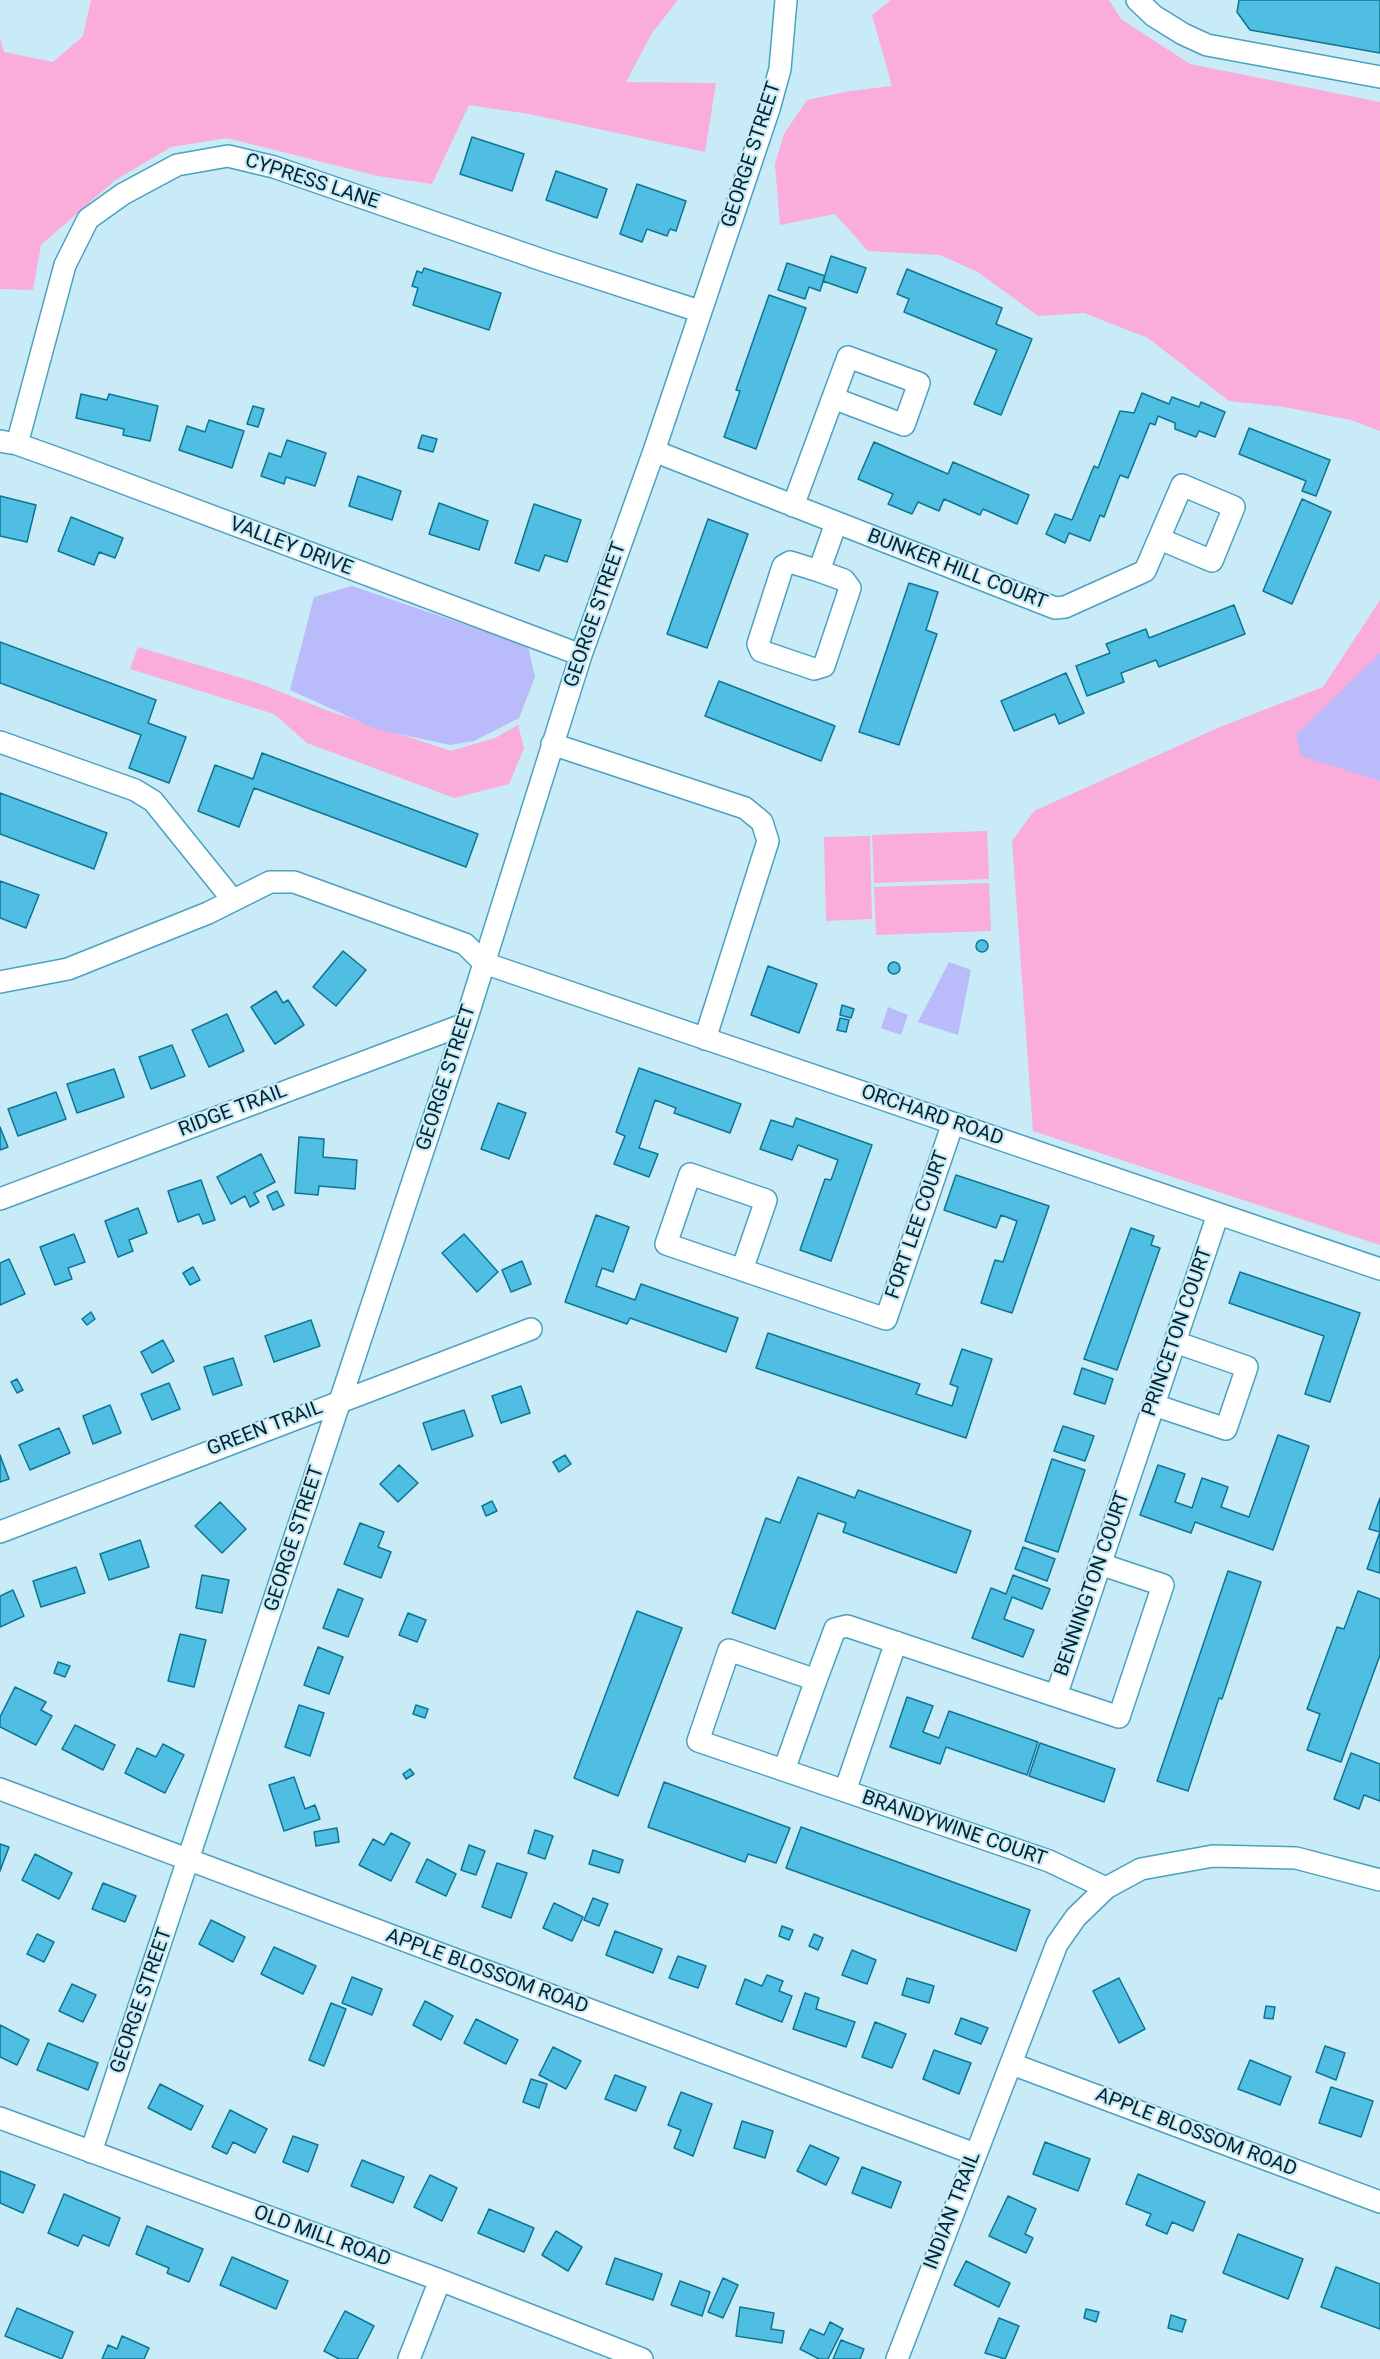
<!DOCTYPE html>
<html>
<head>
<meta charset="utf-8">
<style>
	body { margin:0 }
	canvas { display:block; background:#c9eaf7 }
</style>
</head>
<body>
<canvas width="1380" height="2359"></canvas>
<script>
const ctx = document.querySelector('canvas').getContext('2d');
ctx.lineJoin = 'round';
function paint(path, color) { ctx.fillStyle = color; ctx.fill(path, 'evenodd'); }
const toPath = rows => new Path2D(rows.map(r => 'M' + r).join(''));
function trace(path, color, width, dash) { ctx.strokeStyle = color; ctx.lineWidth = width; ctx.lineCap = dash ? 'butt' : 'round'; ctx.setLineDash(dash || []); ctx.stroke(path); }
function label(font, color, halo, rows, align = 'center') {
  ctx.font = font + ' Roboto,sans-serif'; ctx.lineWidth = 4.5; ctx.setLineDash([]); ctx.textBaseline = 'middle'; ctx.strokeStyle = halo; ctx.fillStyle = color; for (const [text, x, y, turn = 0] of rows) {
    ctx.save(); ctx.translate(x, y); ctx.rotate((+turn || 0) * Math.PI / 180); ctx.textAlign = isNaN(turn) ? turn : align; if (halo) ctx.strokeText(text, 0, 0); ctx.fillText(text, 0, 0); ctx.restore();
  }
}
const green = toPath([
	[91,0,678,0,652,33,626,82,716,83,705,152,529,114,469,105,432,184,378,176,227,138,171,147,114,181,41,245,33,290,0,289,0,38,4,52,53,62,83,36],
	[891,0,1109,0,1121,19,1190,64,1380,102,1380,431,1351,420,1284,407,1229,401,1148,338,1084,313,1038,316,978,272,940,255,868,251,835,214,780,225,775,164,784,134,807,100,850,91,892,86,872,15],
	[1380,600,1380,1245,1033,1131,1012,841,1034,811,1220,727,1323,687],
	[138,647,258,683,326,710,451,751,495,738,518,725,524,748,509,784,454,798,307,743,274,714,130,669],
	[987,831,989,879,874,883,872,835],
	[870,836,872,919,826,921,824,837],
	[989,883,991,931,876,935,874,887]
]);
const water = toPath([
	[352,586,528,646,535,677,519,718,474,741,450,745,376,729,290,690,314,597],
	[1380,653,1380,781,1301,756,1296,735],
	[949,962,971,970,958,1035,918,1022],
	[888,1007,908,1015,901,1035,881,1028]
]);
const building = toPath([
	[1239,0,1380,0,1380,53,1250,30,1237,12,1239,0],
	[472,137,524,154,512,191,460,174,472,137],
	[556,171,607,189,597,218,546,200,556,171],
	[637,184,686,201,676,231,670,229,667,236,647,229,642,242,620,234,637,184],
	[831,256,866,268,857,293,823,281,831,256],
	[787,263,825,276,820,291,809,287,805,299,778,290,787,263],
	[424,268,501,293,489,330,413,305,418,288,412,286,417,271,422,273,424,268],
	[907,269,1002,308,996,324,1032,339,1001,415,974,404,997,350,904,312,909,299,897,294,907,269],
	[769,295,806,308,756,449,724,437,740,391,736,390,769,295],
	[1142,393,1169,404,1172,397,1199,407,1201,402,1225,412,1215,437,1199,431,1196,437,1175,429,1175,423,1158,416,1155,425,1150,423,1128,478,1120,475,1104,517,1100,515,1090,541,1069,533,1065,543,1046,534,1055,514,1072,520,1094,466,1098,468,1120,411,1134,413,1142,393],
	[81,394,107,400,109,394,158,406,150,441,123,435,124,429,76,418,81,394],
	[253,406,264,409,258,427,247,424,253,406],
	[209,420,244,431,232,468,179,450,187,426,205,432,209,420],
	[1249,428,1330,460,1316,496,1302,491,1306,481,1239,454,1249,428],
	[422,435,437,439,433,452,418,448,422,435],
	[287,440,326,453,315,486,286,477,284,484,261,476,269,453,281,457,287,440],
	[874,442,948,474,953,462,1029,495,1017,524,983,509,980,515,944,499,939,511,918,502,912,514,888,504,893,494,858,479,874,442],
	[358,476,401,491,392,520,349,506,358,476],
	[0,496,36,505,27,542,0,536,0,496],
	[1302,499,1331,512,1292,604,1263,591,1302,499],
	[439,503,488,521,479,550,429,534,439,503],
	[534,504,581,520,567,562,545,555,539,571,515,563,534,504],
	[71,517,123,538,115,558,99,552,94,565,58,551,71,517],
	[708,519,748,534,707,648,667,634,708,519],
	[909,583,938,592,926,630,937,634,899,745,859,732,909,583],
	[1234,605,1245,634,1159,667,1156,660,1121,673,1124,682,1087,696,1076,666,1110,653,1106,644,1146,629,1149,638,1234,605],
	[0,642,156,700,148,723,186,737,169,783,129,768,141,735,0,683,0,642],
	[1066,673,1084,713,1059,724,1055,714,1014,731,1001,701,1066,673],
	[719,681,835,726,821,761,705,716,719,681],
	[262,753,478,834,466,867,254,788,239,827,198,811,215,765,253,779,262,753],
	[0,793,107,833,94,869,0,834,0,793],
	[0,881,39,895,26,928,0,918,0,881],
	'976 946a6 6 0 1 1 12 0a6 6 0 1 1-12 0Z',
	[343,951,366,970,336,1006,313,987,343,951],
	'888 968a6 6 0 1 1 12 0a6 6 0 1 1-12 0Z',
	[768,966,817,984,799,1033,751,1015,768,966],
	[276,991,283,1003,288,1000,304,1025,275,1044,251,1007,276,991],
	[842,1005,854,1009,851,1018,840,1015,842,1005],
	[227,1014,244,1051,209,1067,192,1030,227,1014],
	[840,1018,849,1020,846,1032,837,1030,840,1018],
	[172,1045,185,1076,151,1089,139,1057,172,1045],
	[639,1068,741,1104,730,1133,674,1113,676,1108,655,1100,639,1148,658,1154,649,1177,614,1164,625,1136,616,1132,639,1068],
	[114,1069,124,1097,77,1113,67,1084,114,1069],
	[56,1092,66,1119,18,1136,8,1109,56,1092],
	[498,1103,526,1113,509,1159,481,1149,498,1103],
	[796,1118,872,1145,831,1261,800,1250,825,1179,831,1180,838,1160,798,1145,792,1160,760,1149,771,1120,793,1127,796,1118],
	[0,1127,8,1147,0,1150,0,1127],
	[299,1137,324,1139,323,1157,357,1160,355,1189,319,1186,318,1195,295,1193,299,1137],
	[261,1154,275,1182,254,1193,259,1202,250,1207,245,1196,231,1204,217,1177,261,1154],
	[956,1175,1049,1206,1012,1313,981,1303,995,1260,1003,1262,1017,1221,1001,1215,996,1228,944,1210,956,1175],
	[201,1180,215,1220,203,1224,199,1214,178,1222,168,1191,201,1180],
	[277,1191,284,1205,273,1210,267,1196,277,1191],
	[138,1208,147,1233,129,1240,133,1251,118,1257,105,1221,138,1208],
	[596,1215,629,1227,613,1272,602,1268,596,1286,635,1300,641,1284,738,1318,726,1352,630,1318,627,1324,565,1302,596,1215],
	[1131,1228,1154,1236,1151,1245,1160,1248,1117,1370,1084,1359,1131,1228],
	[74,1234,85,1262,68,1268,72,1279,55,1285,40,1247,74,1234],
	[464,1234,498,1272,477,1292,442,1253,464,1234],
	[9,1259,25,1294,0,1305,0,1263,9,1259],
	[522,1261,531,1284,511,1292,502,1270,522,1261],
	[193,1267,200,1280,190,1285,183,1273,193,1267],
	[1240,1272,1360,1313,1330,1402,1305,1394,1324,1336,1229,1303,1240,1272],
	[91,1312,95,1319,87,1325,82,1319,91,1312],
	[311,1320,320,1346,274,1362,265,1336,311,1320],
	[768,1333,920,1384,916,1394,952,1406,958,1387,950,1384,962,1349,992,1359,966,1438,756,1368,768,1333],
	[163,1340,174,1361,152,1373,141,1352,163,1340],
	[233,1358,242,1385,213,1395,204,1367,233,1358],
	[1082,1368,1113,1379,1105,1404,1074,1394,1082,1368],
	[17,1379,23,1390,17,1393,11,1382,17,1379],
	[169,1383,180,1409,152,1420,141,1394,169,1383],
	[521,1386,530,1413,501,1423,492,1396,521,1386],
	[110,1405,121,1433,93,1444,83,1416,110,1405],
	[464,1410,473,1436,432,1450,423,1423,464,1410],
	[1063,1426,1094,1436,1085,1461,1054,1451,1063,1426],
	[59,1428,70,1453,30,1470,19,1445,59,1428],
	[1278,1435,1309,1446,1273,1550,1195,1522,1191,1533,1140,1515,1158,1465,1185,1474,1175,1502,1192,1508,1202,1478,1228,1487,1221,1507,1249,1517,1278,1435],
	[0,1455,9,1479,0,1482,0,1455],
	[565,1455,571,1464,559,1472,553,1462,565,1455],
	[1052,1459,1085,1470,1058,1552,1025,1541,1052,1459],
	[399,1465,418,1483,398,1502,380,1484,399,1465],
	[798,1477,855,1498,858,1490,971,1531,956,1573,843,1532,846,1523,818,1513,775,1629,732,1613,766,1518,780,1523,798,1477],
	[1380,1498,1380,1573,1367,1569,1380,1532,1369,1529,1380,1498],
	[492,1501,497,1511,486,1516,482,1506,492,1501],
	[220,1502,246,1529,222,1553,195,1526,220,1502],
	[360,1523,384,1532,378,1547,391,1552,381,1578,344,1564,360,1523],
	[140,1540,149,1567,109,1580,100,1554,140,1540],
	[1023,1547,1055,1559,1047,1581,1015,1569,1023,1547],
	[76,1567,85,1593,41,1607,33,1581,76,1567],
	[1228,1571,1261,1582,1222,1699,1219,1698,1188,1791,1157,1781,1228,1571],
	[202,1575,229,1580,222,1613,196,1608,202,1575],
	[1013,1575,1050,1589,1042,1609,1012,1597,1004,1619,1034,1630,1023,1657,972,1638,991,1588,1006,1594,1013,1575],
	[338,1589,363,1599,348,1637,323,1628,338,1589],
	[13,1590,24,1616,0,1627,0,1596,13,1590],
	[1358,1591,1380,1599,1380,1655,1341,1762,1307,1750,1320,1714,1307,1709,1337,1627,1344,1629,1358,1591],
	[637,1611,682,1628,618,1796,574,1778,637,1611],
	[408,1613,426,1620,417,1642,399,1635,408,1613],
	[180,1634,206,1640,194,1687,168,1681,180,1634],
	[318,1647,343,1657,329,1694,304,1685,318,1647],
	[58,1662,70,1666,65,1677,54,1673,58,1662],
	[15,1687,46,1702,41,1710,52,1716,36,1745,0,1727,0,1717,15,1687],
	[907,1697,933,1706,923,1732,939,1738,949,1711,1038,1742,1027,1775,946,1747,940,1764,890,1747,907,1697],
	[299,1705,324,1713,310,1756,285,1747,299,1705],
	[416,1705,428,1709,425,1718,413,1714,416,1705],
	[75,1725,115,1745,103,1770,62,1749,75,1725],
	[1040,1743,1115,1769,1104,1802,1029,1776,1040,1743],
	[163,1744,184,1755,165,1793,125,1773,137,1748,156,1757,163,1744],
	[1351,1753,1380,1764,1380,1801,1364,1795,1359,1809,1334,1799,1351,1753],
	[410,1769,414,1774,406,1779,403,1774,410,1769],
	[294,1777,305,1809,315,1805,320,1819,284,1831,269,1785,294,1777],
	[664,1782,790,1828,776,1863,748,1854,745,1862,648,1827,664,1782],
	[801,1827,1030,1910,1016,1951,786,1868,801,1827],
	[337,1828,339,1842,316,1846,314,1832,337,1828],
	[535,1830,553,1836,545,1859,528,1853,535,1830],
	[391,1833,410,1843,391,1881,359,1865,373,1839,384,1845,391,1833],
	[0,1844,9,1847,0,1871,0,1844],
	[469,1845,485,1851,476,1875,461,1870,469,1845],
	[593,1850,623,1860,619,1873,589,1864,593,1850],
	[35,1854,72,1873,59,1899,22,1880,35,1854],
	[427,1859,456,1874,446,1896,416,1882,427,1859],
	[497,1863,527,1873,511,1918,482,1907,497,1863],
	[103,1883,136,1896,125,1922,92,1909,103,1883],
	[593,1898,608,1904,599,1926,584,1920,593,1898],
	[554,1903,583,1917,572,1941,543,1928,554,1903],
	[211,1920,245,1937,233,1962,199,1944,211,1920],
	[782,1926,793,1930,789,1940,779,1936,782,1926],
	[615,1931,662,1949,653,1973,606,1955,615,1931],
	[37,1934,54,1942,44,1962,27,1954,37,1934],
	[814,1934,823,1938,818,1950,809,1946,814,1934],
	[274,1947,316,1966,303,1994,261,1974,274,1947],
	[852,1950,876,1960,867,1984,842,1975,852,1950],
	[678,1956,706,1966,698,1988,669,1978,678,1956],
	[767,1975,783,1981,779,1991,792,1996,782,2022,736,2004,745,1979,762,1986,767,1975],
	[352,1977,382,1989,372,2015,342,2003,352,1977],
	[907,1978,934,1986,929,2003,902,1995,907,1978],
	[1119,1978,1145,2029,1119,2043,1093,1991,1119,1978],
	[72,1984,96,1995,83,2022,59,2011,72,1984],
	[805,1993,819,1998,816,2009,855,2022,846,2047,793,2029,805,1993],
	[425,2001,453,2016,441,2040,413,2025,425,2001],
	[331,2003,346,2009,324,2066,309,2060,331,2003],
	[1266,2006,1275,2007,1273,2019,1264,2018,1266,2006],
	[961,2018,988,2028,981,2044,955,2034,961,2018],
	[476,2019,518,2040,506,2064,464,2043,476,2019],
	[875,2022,906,2034,892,2068,862,2057,875,2022],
	[0,2025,29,2040,17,2065,0,2057,0,2025],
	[48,2043,98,2063,88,2090,37,2070,48,2043],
	[1325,2046,1345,2053,1336,2080,1316,2072,1325,2046],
	[553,2047,581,2061,566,2089,539,2075,553,2047],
	[934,2050,971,2063,959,2094,923,2079,934,2050],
	[1250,2060,1291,2077,1280,2105,1238,2089,1250,2060],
	[615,2075,646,2087,636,2111,605,2099,615,2075],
	[531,2079,547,2084,539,2108,523,2102,531,2079],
	[160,2084,203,2106,191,2130,148,2108,160,2084],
	[1331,2087,1373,2101,1361,2137,1319,2123,1331,2087],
	[681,2092,712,2104,693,2156,674,2148,681,2130,668,2125,681,2092],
	[230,2110,267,2129,255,2153,233,2142,227,2154,212,2147,230,2110],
	[742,2121,773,2131,765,2158,734,2148,742,2121],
	[293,2136,318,2145,308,2172,283,2162,293,2136],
	[1045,2142,1090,2159,1078,2191,1033,2174,1045,2142],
	[810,2145,839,2158,826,2185,797,2171,810,2145],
	[362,2160,404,2177,393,2203,351,2186,362,2160],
	[862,2167,901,2182,891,2208,852,2193,862,2167],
	[0,2171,35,2185,23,2213,0,2203,0,2171],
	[1138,2174,1205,2202,1193,2231,1172,2222,1167,2234,1146,2225,1151,2214,1126,2204,1138,2174],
	[430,2175,457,2188,442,2221,414,2207,430,2175],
	[64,2194,120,2218,109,2246,83,2235,78,2246,48,2233,64,2194],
	[1008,2196,1036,2209,1025,2234,1033,2238,1026,2253,989,2236,1008,2196],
	[489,2209,534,2228,524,2252,478,2233,489,2209],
	[147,2226,203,2249,189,2282,167,2273,169,2268,136,2254,147,2226],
	[556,2231,582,2247,568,2271,542,2255,556,2231],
	[1238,2234,1303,2259,1288,2299,1223,2273,1238,2234],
	[232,2257,288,2281,276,2309,220,2285,232,2257],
	[615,2258,662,2274,653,2300,606,2284,615,2258],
	[966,2261,1010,2283,999,2307,954,2285,966,2261],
	[1336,2267,1380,2284,1380,2329,1321,2307,1336,2267],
	[723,2278,738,2285,723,2318,708,2312,723,2278],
	[680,2281,710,2292,702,2316,671,2305,680,2281],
	[740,2307,774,2313,771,2329,784,2331,782,2343,736,2336,740,2307],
	[17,2308,73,2332,62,2359,5,2336,17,2308],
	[1086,2309,1099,2312,1096,2322,1084,2318,1086,2309],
	[345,2311,374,2326,357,2359,339,2359,324,2351,345,2311],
	[1171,2315,1186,2320,1182,2332,1168,2328,1171,2315],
	[999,2318,1019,2326,1005,2359,985,2353,999,2318],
	[830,2322,843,2329,828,2359,819,2359,800,2349,810,2329,824,2335,830,2322],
	[122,2336,149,2348,144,2359,102,2359,108,2345,117,2349,122,2336],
	[841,2340,864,2349,860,2359,833,2359,841,2340]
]);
const minor = toPath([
	[1137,0,1154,16,1183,34,1207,45,1380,77],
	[0,441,17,444,73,464,581,655],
	[17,444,65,265,88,219,123,194,177,165,228,156,274,167,545,261,699,311],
	[654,451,1055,608,1065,607,1145,571,1182,485,1234,507,1212,561,1160,539],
	[793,506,848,357,919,383,904,425,833,398],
	[819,571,790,562,783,566,758,644,761,651,814,669,824,666,850,588,844,580,819,571,836,523],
	[0,742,135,790,153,801,232,899],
	[552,744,745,808,762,822,768,841,705,1039],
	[0,982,68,969,208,913,270,882,294,882,465,944,484,963,1380,1269],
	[0,1199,465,1024],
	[742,1270,766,1200,690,1174,666,1244,886,1319,953,1123],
	[1154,1405,1226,1429,1247,1367,1175,1342],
	[0,1532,531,1329],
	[896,1642,845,1791,1049,1861,1106,1888],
	[1056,1696,1119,1717,1163,1585,1100,1564],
	[784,1770,816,1680],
	[0,1789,975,2154],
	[845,1791,698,1741,729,1650,816,1680,835,1629,847,1626,1056,1696,1218,1214],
	[1012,2064,1380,2202],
	[0,2118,440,2280,642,2359],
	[91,2152,465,1024,581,655,654,451,769,109,780,69,786,0],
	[409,2359,440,2280],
	[897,2359,1057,1944,1076,1917,1106,1888,1141,1869,1213,1856,1296,1858,1380,1880]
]);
const streetNames = [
	["GEORGE STREET",752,155,-72],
	["CYPRESS LANE",312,182,18],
	["VALLEY DRIVE",291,547,21],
	["BUNKER HILL COURT",957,570,21],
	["GEORGE STREET",596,615,-71],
	["GEORGE STREET",447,1078,-72],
	["RIDGE TRAIL",233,1111,-21],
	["ORCHARD ROAD",932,1116,19],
	["FORT LEE COURT",918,1225,-71],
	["PRINCETON COURT",1178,1332,-71],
	["GREEN TRAIL",265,1429,-21],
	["GEORGE STREET",295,1539,-72],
	["BENNINGTON COURT",1093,1584,-71],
	["BRANDYWINE COURT",954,1829,19],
	["APPLE BLOSSOM ROAD",487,1972,20],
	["GEORGE STREET",142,2001,-71],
	["APPLE BLOSSOM ROAD",1196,2133,21],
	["INDIAN TRAIL",953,2211,-69],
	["OLD MILL ROAD",322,2237,20]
];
paint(green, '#faacda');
paint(water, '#b9bbfa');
paint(building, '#50bee2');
trace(building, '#0c7693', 1.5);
trace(minor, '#48a2c0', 24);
trace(minor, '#fff', 21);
label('20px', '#002531', '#c9eaf7', streetNames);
</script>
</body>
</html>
